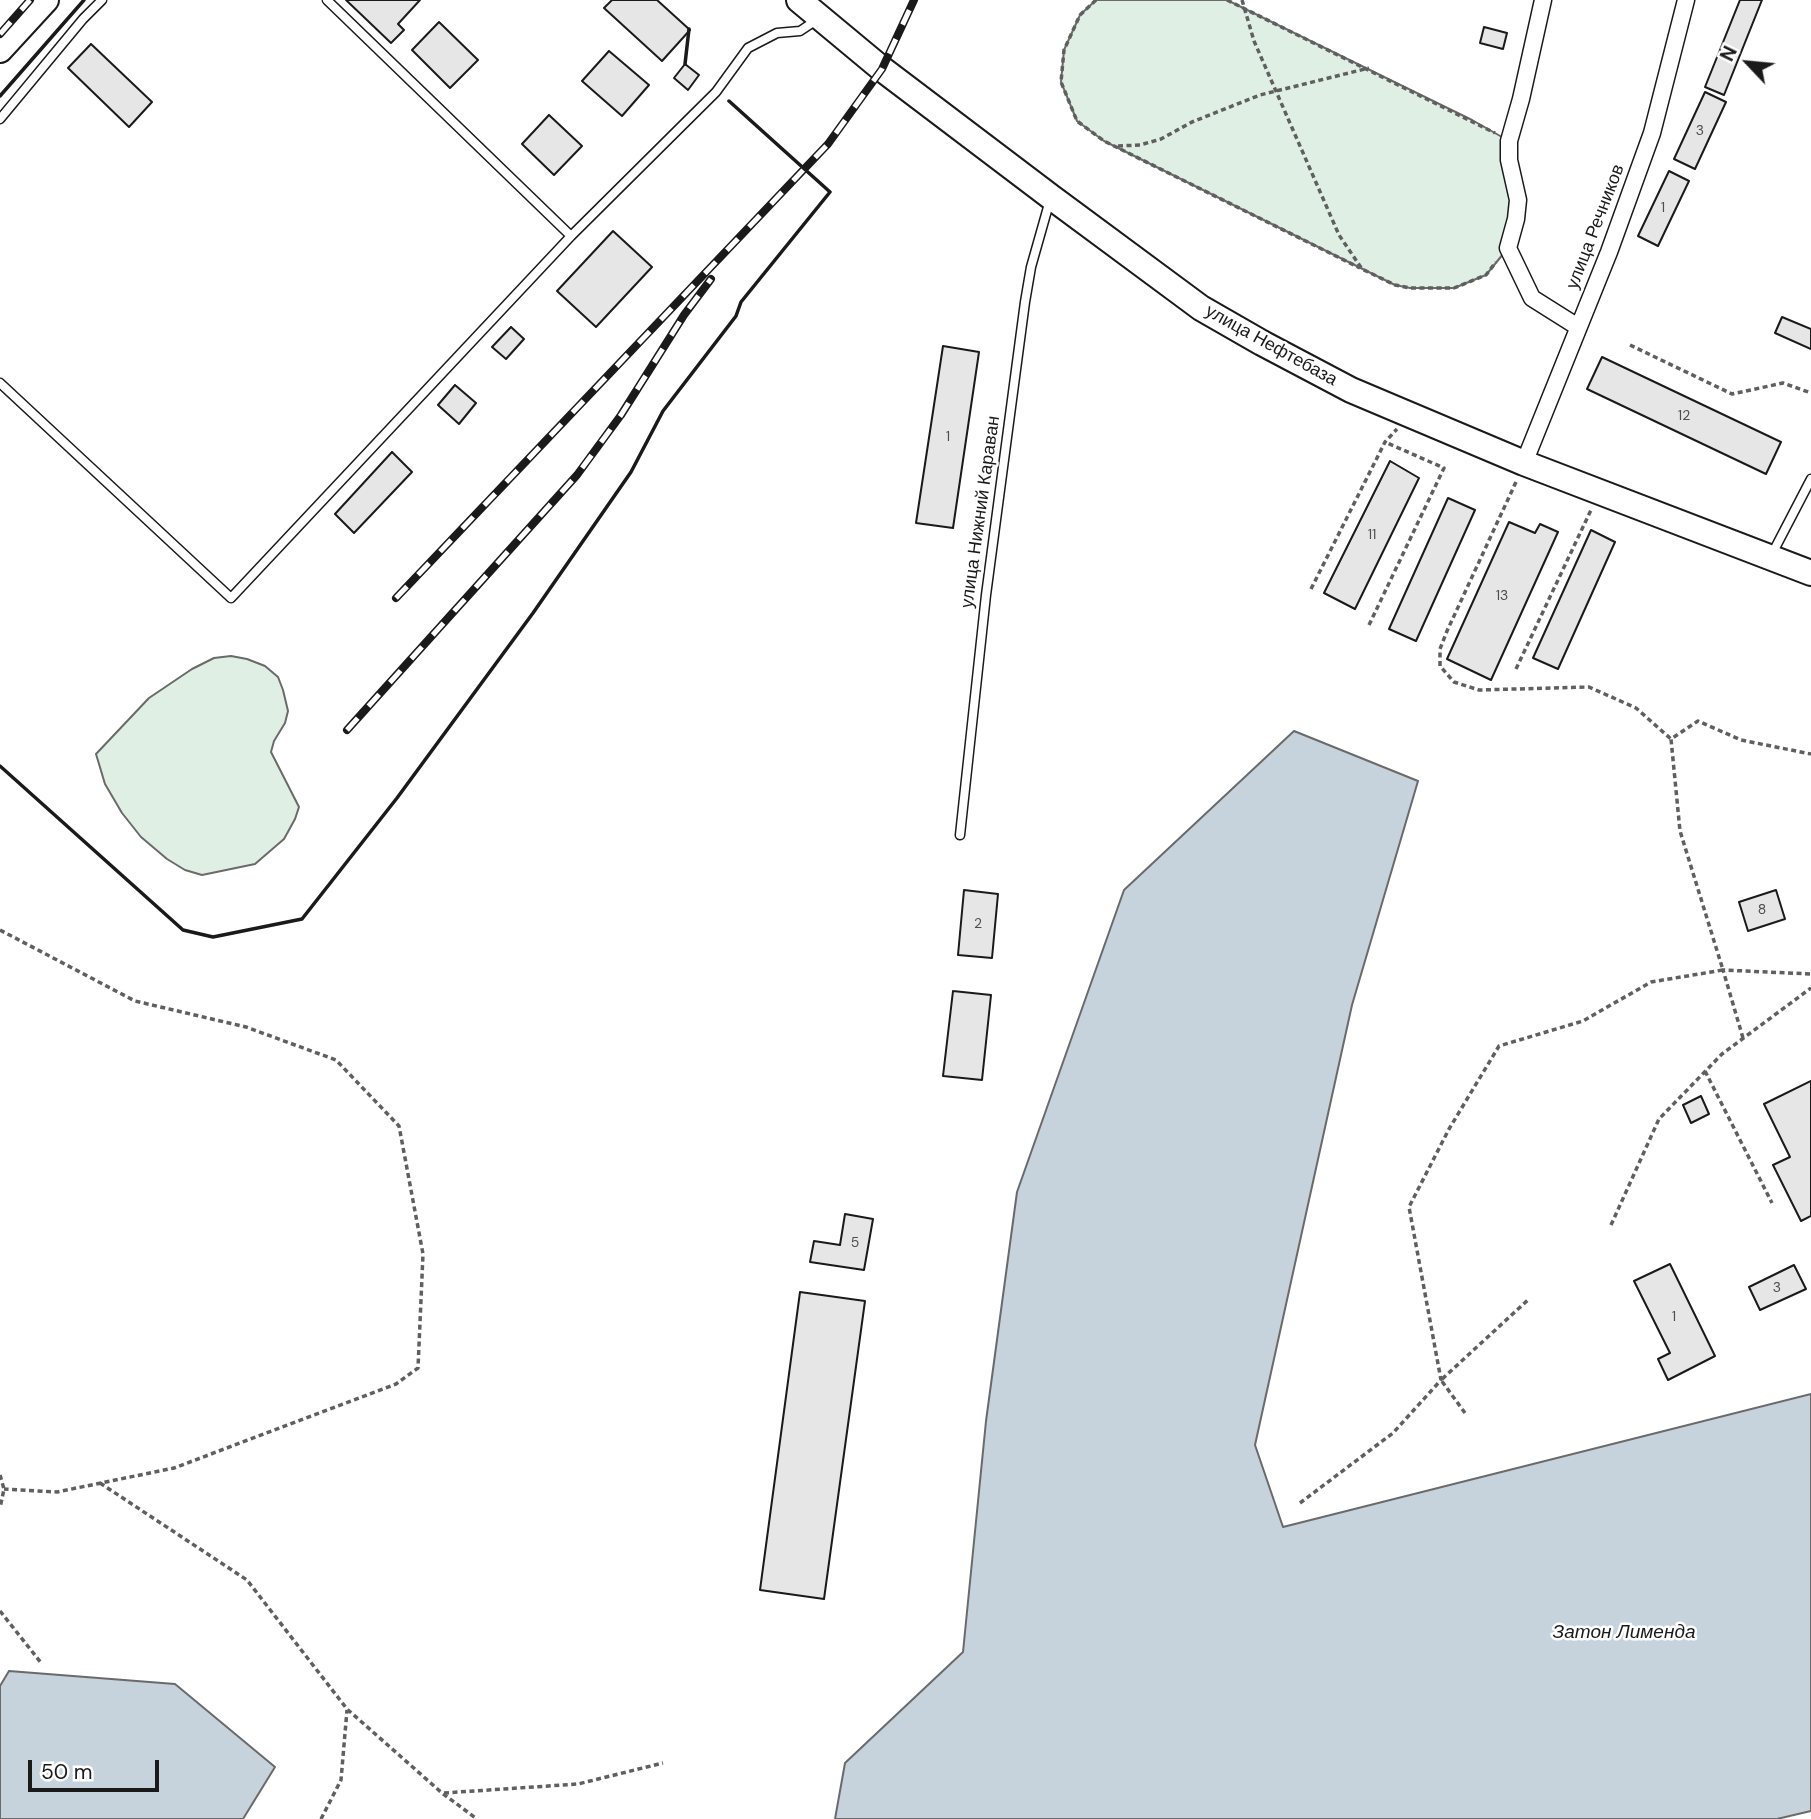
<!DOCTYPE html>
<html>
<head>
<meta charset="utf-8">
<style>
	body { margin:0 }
	#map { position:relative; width:1811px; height:1819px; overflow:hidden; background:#fff; font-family:"DM Sans",sans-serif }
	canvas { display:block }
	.north { position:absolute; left:1713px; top:28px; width:70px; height:70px; -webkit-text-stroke:5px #fff; paint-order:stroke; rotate:296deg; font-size:19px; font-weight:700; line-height:28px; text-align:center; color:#1a1a1a }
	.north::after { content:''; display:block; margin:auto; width:24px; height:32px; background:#1a1a1a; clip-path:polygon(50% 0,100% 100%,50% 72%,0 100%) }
	.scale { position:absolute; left:28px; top:1760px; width:131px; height:32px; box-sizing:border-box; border:4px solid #1a1a1a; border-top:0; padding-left:9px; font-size:21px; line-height:24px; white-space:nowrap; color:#1a1a1a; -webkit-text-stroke:5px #fff; paint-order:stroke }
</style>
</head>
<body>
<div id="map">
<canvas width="1811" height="1819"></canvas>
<div class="north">N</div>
<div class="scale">50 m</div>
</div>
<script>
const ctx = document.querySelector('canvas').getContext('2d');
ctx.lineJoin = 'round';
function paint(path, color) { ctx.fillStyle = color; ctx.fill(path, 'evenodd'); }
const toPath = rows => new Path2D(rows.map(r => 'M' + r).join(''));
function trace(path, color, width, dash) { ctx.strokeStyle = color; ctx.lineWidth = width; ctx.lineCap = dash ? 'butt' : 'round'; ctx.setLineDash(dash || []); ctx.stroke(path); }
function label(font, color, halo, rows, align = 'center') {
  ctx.font = font + ' "DM Sans",sans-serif'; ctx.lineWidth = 5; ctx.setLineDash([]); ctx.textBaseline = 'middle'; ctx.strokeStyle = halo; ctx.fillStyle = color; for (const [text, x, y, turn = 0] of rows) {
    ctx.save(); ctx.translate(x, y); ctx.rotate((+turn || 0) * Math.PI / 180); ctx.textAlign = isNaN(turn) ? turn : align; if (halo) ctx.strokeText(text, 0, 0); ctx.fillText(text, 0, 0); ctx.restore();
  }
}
const green = toPath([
	[1096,0,1227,0,1472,120,1509,141,1518,200,1508,248,1486,275,1454,288,1410,288,1395,285,1104,141,1077,121,1061,82,1064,50,1080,15,1096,0],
	[231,656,247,659,265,666,278,677,283,690,288,711,285,723,274,741,271,752,299,807,295,819,284,839,255,864,202,875,185,870,167,859,141,837,122,813,105,784,96,754,149,698,192,669,214,658,231,656]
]);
const water = toPath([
	[1294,731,1418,781,1352,1005,1255,1445,1283,1527,1811,1394,1811,1811,1777,1819,835,1819,845,1763,963,1652,986,1421,1017,1192,1124,890,1294,731],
	[9,1671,175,1684,275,1767,243,1819,0,1819,0,1686,9,1671]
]);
const building = toPath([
	[346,0,420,0,398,24,404,30,391,43,346,0],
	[612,0,657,0,690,30,662,61,604,8,612,0],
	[1740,0,1762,0,1724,95,1705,87,1740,0],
	[439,22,478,60,450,88,412,50,439,22],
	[1484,27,1507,33,1503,49,1480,43,1484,27],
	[91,44,152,102,129,127,68,68,91,44],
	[609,51,649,85,622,116,582,81,609,51],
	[685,64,699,75,688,90,674,78,685,64],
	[1705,92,1726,102,1695,169,1674,159,1705,92],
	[549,115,582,146,554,175,522,144,549,115],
	[1669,171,1689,181,1658,246,1638,236,1669,171],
	[613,231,652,267,596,327,557,291,613,231],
	[1782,317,1811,329,1811,349,1775,333,1782,317],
	[511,327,524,339,506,359,492,347,511,327],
	[943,346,979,352,953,528,916,523,943,346],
	[1602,357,1781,442,1766,474,1587,389,1602,357],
	[455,385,476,403,459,424,438,405,455,385],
	[392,452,412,472,354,533,335,514,392,452],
	[1390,461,1419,478,1355,609,1324,593,1390,461],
	[1448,498,1475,510,1416,641,1389,629,1448,498],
	[1509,522,1535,533,1540,524,1558,532,1491,680,1447,659,1509,522],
	[1591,530,1615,542,1558,669,1533,658,1591,530],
	[964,890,998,894,992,958,958,955,964,890],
	[1776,890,1785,919,1748,931,1739,902,1776,890],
	[953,991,991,995,982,1080,943,1076,953,991],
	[1811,1081,1811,1216,1801,1221,1773,1165,1790,1157,1764,1104,1811,1081],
	[1701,1096,1709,1114,1691,1123,1683,1105,1701,1096],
	[845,1214,873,1219,864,1270,810,1262,814,1241,840,1245,845,1214],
	[1670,1264,1715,1356,1668,1380,1658,1359,1670,1353,1634,1281,1670,1264],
	[1794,1265,1806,1289,1760,1310,1749,1287,1794,1265],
	[800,1292,865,1301,824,1599,760,1590,800,1292]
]);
const path = toPath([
	[1096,0,1080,15,1064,50,1061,82,1077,121,1104,141,1360,268],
	[1227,0,1495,133],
	[1242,0,1254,41,1339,235,1362,269,1395,285,1410,288,1454,288,1486,275,1496,262],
	[1118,146,1140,145,1161,139,1192,122,1260,95,1369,68],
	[1630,345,1732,394,1783,383,1811,393],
	[1516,482,1447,631,1440,649,1440,666,1454,682,1479,690,1589,687,1636,708,1671,739],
	[1311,589,1385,442,1397,429],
	[1369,625,1444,468,1385,442],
	[1516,669,1591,510],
	[0,930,135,1001,246,1027,336,1060,399,1126,423,1254,418,1368,396,1384,174,1468,57,1492,4,1489],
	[1743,1038,1723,970,1811,974],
	[1705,1071,1772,1203],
	[1611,1225,1659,1119,1722,1054,1811,988],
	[1465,1413,1441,1380,1529,1299],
	[0,1475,4,1489,0,1508],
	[100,1483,247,1580,347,1709,442,1793,477,1819],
	[1300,1503,1393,1433,1441,1380,1409,1207,1449,1129,1499,1046,1583,1021,1651,982,1723,970,1680,831,1671,739,1698,721,1741,740,1811,754],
	[0,1611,42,1664],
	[444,1793,578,1784,663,1763],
	[321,1819,341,1780,347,1710]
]);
const service = toPath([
	[327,0,571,236],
	[0,119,83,19,102,0],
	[0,383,231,598,571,236,716,92,748,48,777,33,800,31,818,19],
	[1772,554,1811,479],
	[960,835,986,595,1025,302,1031,267,1050,200]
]);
const minor = toPath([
	[1543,0,1521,99,1509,141,1509,160,1518,200,1516,219,1508,248,1532,298,1578,327],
	[1524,463,1609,252,1652,133,1686,0]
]);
const primary = toPath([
	[799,0,882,69,1051,197,1201,308,1262,343,1351,390,1524,463,1811,573],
	[0,50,46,0]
]);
const rail = toPath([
	[0,34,30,0],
	[396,598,828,144,882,69,914,0],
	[347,730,577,475,621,415,684,315,711,279]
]);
const wall = toPath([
	[685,64,689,29],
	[0,96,84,0],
	[0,766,183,930,213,937,302,919,397,798,533,613,631,472,663,411,736,316,741,302,830,192,729,101]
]);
const numberNames = [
	["3",1700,131],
	["1",1663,208],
	["12",1684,416],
	["1",948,437],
	["11",1372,535],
	["13",1502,596],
	["8",1762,910],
	["2",978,924],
	["5",855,1243],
	["3",1777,1288],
	["1",1674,1317]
];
const streetNames = [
	["улица Речников",1596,227,-69],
	["улица Нефтебаза",1271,346,29],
	["улица Нижний Караван",981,512,-82]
];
const waterNames = [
	["Затон Лименда",1624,1633]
];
paint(green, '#e0efe3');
trace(green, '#6a6a6a', 2);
paint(water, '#c6d2dc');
trace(water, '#6a6a6a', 2);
paint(building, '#e6e6e6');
trace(building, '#1a1a1a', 2);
trace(service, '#1a1a1a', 11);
trace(minor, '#1a1a1a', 19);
trace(primary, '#1a1a1a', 28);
trace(path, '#5f5f5f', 3.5, [5, 3.5]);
trace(service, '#fff', 8);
trace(minor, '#fff', 16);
trace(primary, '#fff', 24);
trace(rail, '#1a1a1a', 8);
trace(rail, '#fff', 5, [16]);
trace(wall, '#1a1a1a', 3.5);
label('14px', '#4d4d4d', null, numberNames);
label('18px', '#1a1a1a', '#fff', streetNames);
label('italic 19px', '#1a1a1a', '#fff', waterNames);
</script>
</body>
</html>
